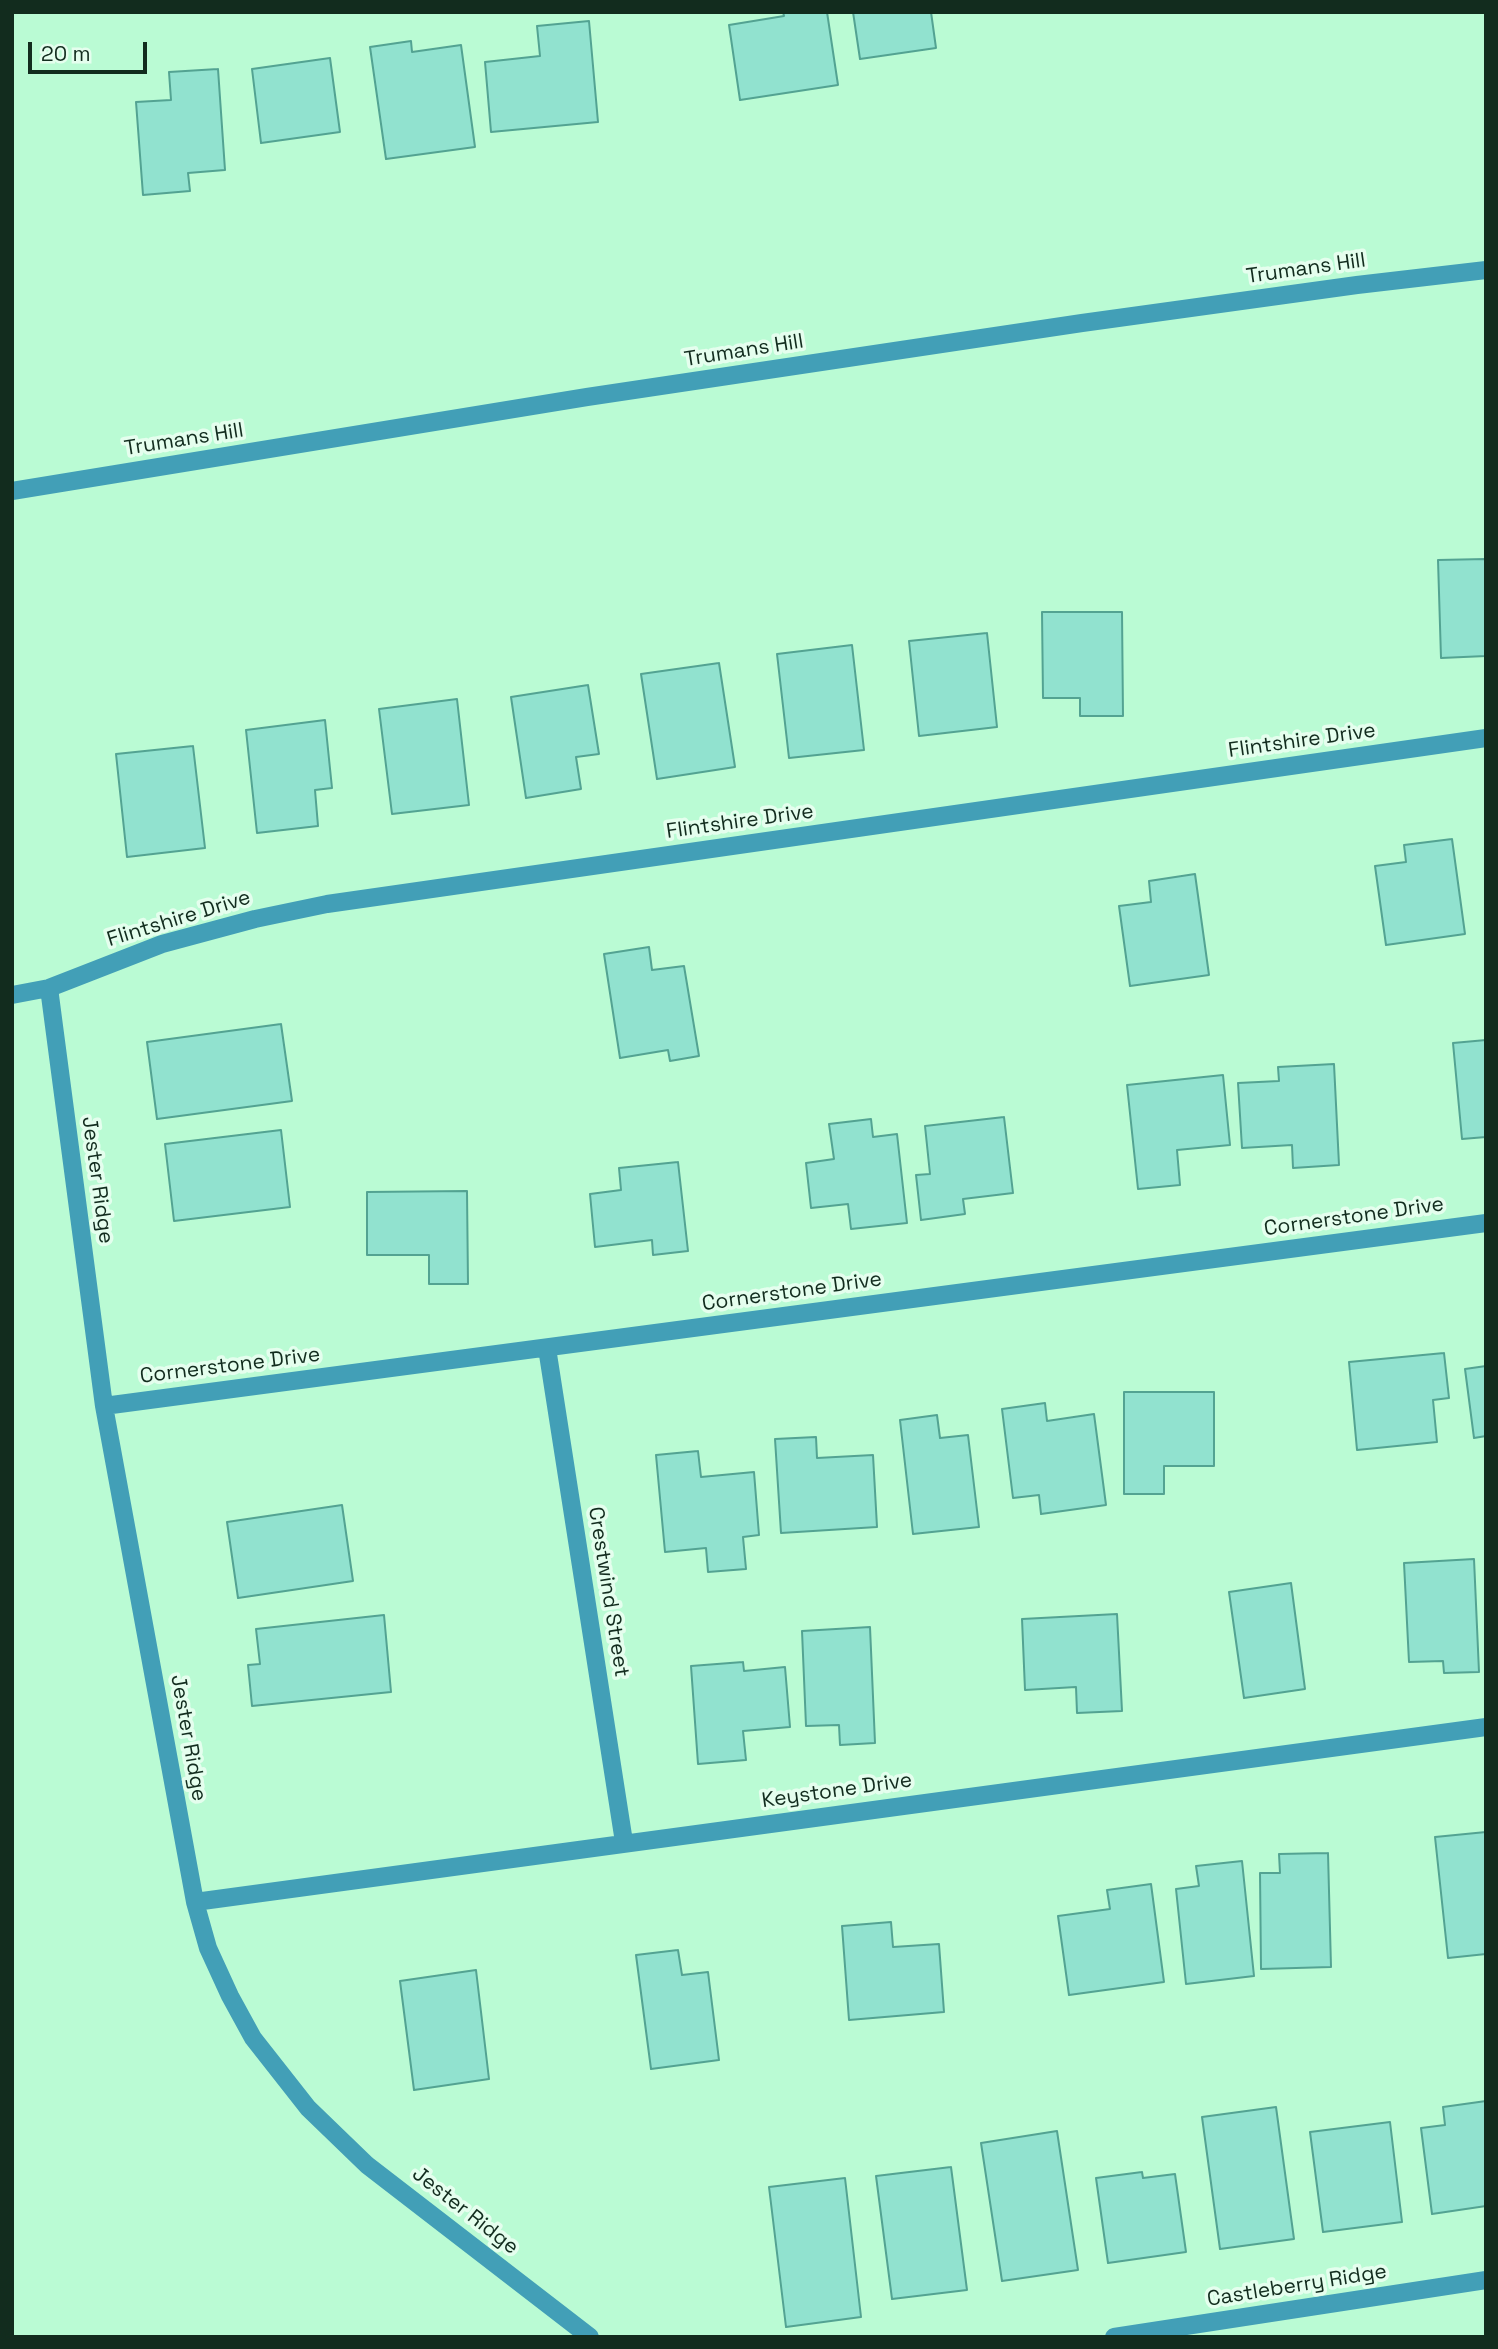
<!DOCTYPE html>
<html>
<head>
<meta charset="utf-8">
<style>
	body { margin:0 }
	#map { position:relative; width:1498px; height:2349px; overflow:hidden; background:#bafbd4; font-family:"Space Grotesk",sans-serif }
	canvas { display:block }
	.frame { position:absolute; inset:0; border:14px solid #122c1e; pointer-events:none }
	.scale { position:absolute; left:28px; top:42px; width:119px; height:32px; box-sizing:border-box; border:4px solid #122c1e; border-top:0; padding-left:9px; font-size:21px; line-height:24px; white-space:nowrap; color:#122c1e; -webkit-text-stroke:5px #e5feee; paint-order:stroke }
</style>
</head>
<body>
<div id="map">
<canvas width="1498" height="2349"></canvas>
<div class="frame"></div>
<div class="scale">20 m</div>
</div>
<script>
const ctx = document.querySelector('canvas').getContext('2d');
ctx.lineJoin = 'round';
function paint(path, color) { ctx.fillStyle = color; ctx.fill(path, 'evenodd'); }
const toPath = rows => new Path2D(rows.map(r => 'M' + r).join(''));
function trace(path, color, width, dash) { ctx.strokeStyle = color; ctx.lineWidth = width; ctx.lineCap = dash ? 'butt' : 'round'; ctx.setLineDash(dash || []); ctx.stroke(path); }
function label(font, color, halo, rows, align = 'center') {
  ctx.font = font + ' "Space Grotesk",sans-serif'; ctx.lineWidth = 7; ctx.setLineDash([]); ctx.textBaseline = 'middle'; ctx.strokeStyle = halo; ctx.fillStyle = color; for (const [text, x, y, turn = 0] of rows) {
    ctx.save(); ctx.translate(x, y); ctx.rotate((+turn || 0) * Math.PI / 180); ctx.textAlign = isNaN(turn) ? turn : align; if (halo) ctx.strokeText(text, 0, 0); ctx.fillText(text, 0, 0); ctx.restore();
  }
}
const building = toPath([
	[783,12,827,12,838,85,740,100,729,25,784,16,783,12],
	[853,12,931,12,936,48,860,59,853,12],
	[589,21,598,122,491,132,485,62,540,56,537,26,589,21],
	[411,41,412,52,461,45,475,147,386,159,370,47,411,41],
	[330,58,340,132,261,143,252,69,330,58],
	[218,69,225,170,188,173,190,191,143,195,136,102,171,100,169,72,218,69],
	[1486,559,1486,656,1441,658,1438,560,1486,559],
	[1042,612,1122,612,1123,716,1080,716,1080,698,1043,698,1042,612],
	[987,633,997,727,919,736,909,641,987,633],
	[852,645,864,750,789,758,777,654,852,645],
	[719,663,735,767,657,779,641,674,719,663],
	[588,685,599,754,576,757,581,789,526,798,511,697,588,685],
	[457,699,469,805,392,814,379,709,457,699],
	[325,720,332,788,315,790,318,826,257,833,246,730,325,720],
	[193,746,205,848,127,857,116,754,193,746],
	[1452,839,1465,934,1386,945,1375,866,1406,862,1404,845,1452,839],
	[1195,874,1209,975,1130,986,1119,906,1151,902,1149,881,1195,874],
	[649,947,652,970,684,966,699,1056,670,1061,668,1050,620,1058,604,954,649,947],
	[281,1024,292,1101,157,1119,147,1042,281,1024],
	[1486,1040,1486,1137,1462,1139,1453,1043,1486,1040],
	[1334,1064,1339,1165,1293,1168,1292,1145,1242,1148,1238,1083,1279,1081,1278,1067,1334,1064],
	[1223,1075,1230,1145,1177,1150,1180,1185,1138,1189,1127,1085,1223,1075],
	[1004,1117,1013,1193,963,1199,965,1214,921,1220,916,1175,930,1174,925,1126,1004,1117],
	[871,1119,873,1137,897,1134,907,1223,851,1229,848,1204,811,1208,806,1163,834,1159,829,1124,871,1119],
	[281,1130,290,1207,174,1221,165,1144,281,1130],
	[678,1162,688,1251,653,1255,652,1240,595,1247,590,1194,621,1190,619,1168,678,1162],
	[467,1191,468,1284,429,1284,429,1255,367,1255,367,1192,467,1191],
	[1444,1353,1449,1398,1433,1400,1437,1442,1357,1450,1349,1362,1444,1353],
	[1486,1366,1486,1436,1474,1438,1465,1369,1486,1366],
	[1124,1392,1214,1392,1214,1466,1164,1466,1164,1494,1124,1494,1124,1392],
	[1045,1403,1047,1421,1094,1414,1106,1505,1041,1514,1039,1495,1013,1498,1002,1409,1045,1403],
	[937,1415,940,1438,968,1435,979,1527,913,1534,900,1420,937,1415],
	[816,1437,817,1458,873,1455,877,1527,781,1533,775,1439,816,1437],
	[698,1451,701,1477,754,1472,759,1535,743,1537,746,1569,708,1572,706,1548,665,1552,656,1455,698,1451],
	[342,1505,353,1581,238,1598,227,1522,342,1505],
	[1474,1559,1479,1672,1444,1673,1443,1661,1409,1662,1404,1563,1474,1559],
	[1291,1583,1305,1689,1244,1698,1229,1592,1291,1583],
	[1117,1614,1122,1711,1077,1713,1076,1687,1025,1690,1022,1619,1117,1614],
	[384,1615,391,1692,252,1706,248,1665,260,1664,256,1629,384,1615],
	[870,1627,875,1743,840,1745,839,1725,806,1726,802,1631,870,1627],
	[743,1662,744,1671,785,1667,790,1727,743,1731,746,1760,698,1764,691,1666,743,1662],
	[1486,1832,1486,1954,1448,1958,1435,1837,1486,1832],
	[1328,1853,1331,1967,1261,1969,1260,1873,1280,1873,1279,1854,1328,1853],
	[1242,1861,1254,1976,1186,1984,1176,1889,1199,1886,1196,1866,1242,1861],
	[1151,1884,1164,1982,1069,1995,1058,1916,1110,1909,1107,1890,1151,1884],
	[891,1922,893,1947,939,1944,944,2012,849,2020,842,1926,891,1922],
	[678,1950,682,1975,708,1972,719,2060,651,2069,636,1955,678,1950],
	[476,1970,489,2079,414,2090,400,1981,476,1970],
	[1486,2101,1486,2206,1432,2214,1421,2128,1445,2125,1443,2107,1486,2101],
	[1276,2107,1294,2239,1220,2249,1202,2117,1276,2107],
	[1390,2122,1402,2222,1323,2232,1310,2132,1390,2122],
	[1057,2131,1078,2270,1002,2281,981,2143,1057,2131],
	[951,2167,967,2290,892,2299,876,2176,951,2167],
	[1142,2172,1143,2178,1175,2174,1186,2252,1108,2263,1096,2178,1142,2172],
	[845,2178,861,2317,786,2327,769,2187,845,2178]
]);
const minor = toPath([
	[12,491,587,397,1082,323,1357,285,1486,270],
	[49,988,104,1406,195,1902,208,1948,230,1996,253,2038,308,2108,367,2165,590,2337],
	[12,995,49,988,162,944,255,919,327,904,1486,738],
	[547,1348,624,1842],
	[104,1406,1486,1223],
	[195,1902,1486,1727],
	[1114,2337,1486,2280]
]);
const streetNames = [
	["Trumans Hill",1306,269,-8],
	["Trumans Hill",744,351,-9],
	["Trumans Hill",184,440,-9],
	["Flintshire Drive",1302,741,-8],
	["Flintshire Drive",740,822,-8],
	["Flintshire Drive",179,919,-17],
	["Jester Ridge",97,1180,82],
	["Cornerstone Drive",1354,1217,-8],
	["Cornerstone Drive",792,1292,-8],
	["Cornerstone Drive",230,1366,-7],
	["Crestwind Street",608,1592,81],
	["Jester Ridge",188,1738,80],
	["Keystone Drive",837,1791,-8],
	["Jester Ridge",465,2211,38],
	["Castleberry Ridge",1297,2286,-9]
];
paint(building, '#91e2cf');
trace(building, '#53a392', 2);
trace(minor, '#429fb7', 18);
label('21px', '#122c1e', '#e5feee', streetNames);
</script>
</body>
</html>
